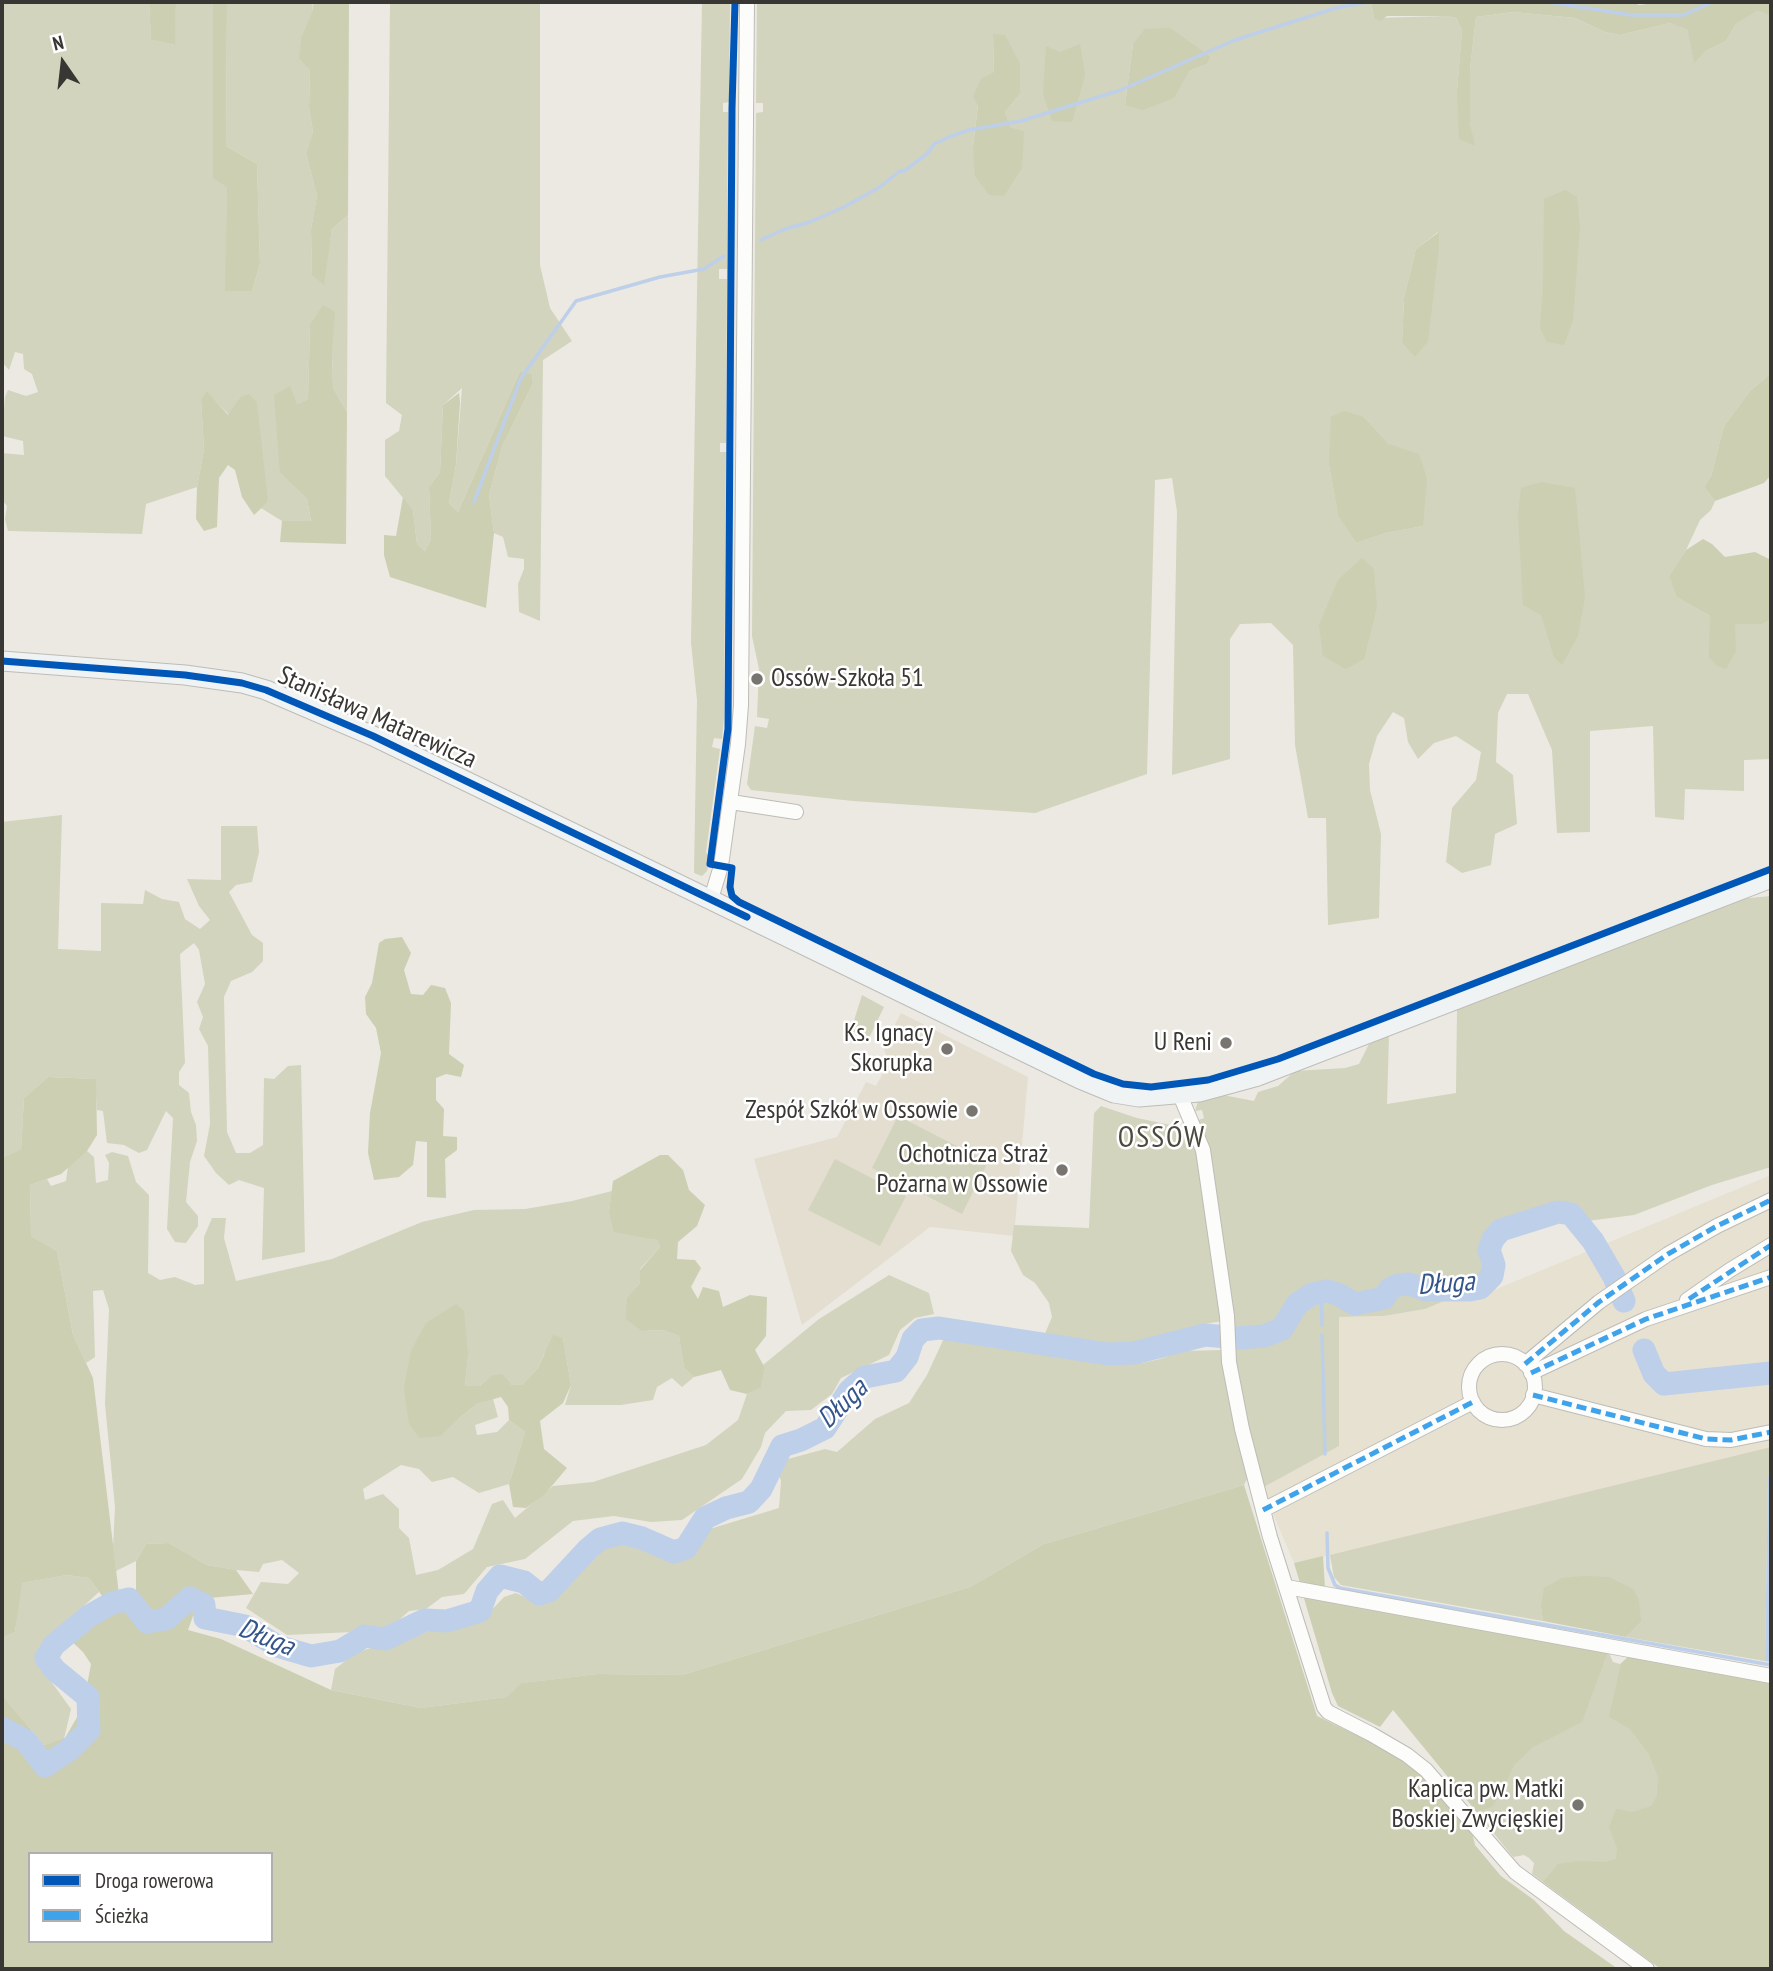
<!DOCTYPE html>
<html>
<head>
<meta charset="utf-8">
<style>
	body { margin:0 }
	#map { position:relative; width:1773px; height:1971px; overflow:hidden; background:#ece9e2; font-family:"PT Sans Narrow",sans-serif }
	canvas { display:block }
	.frame { position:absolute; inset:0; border:4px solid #393733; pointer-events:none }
	.legend { position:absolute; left:28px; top:1852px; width:245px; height:91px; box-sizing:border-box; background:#fff; border:2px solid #b0afad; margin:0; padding:9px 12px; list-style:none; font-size:21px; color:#393733 }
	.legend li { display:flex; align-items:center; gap:14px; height:35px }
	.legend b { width:35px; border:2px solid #b0afad }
	.north { position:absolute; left:28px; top:28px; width:70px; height:70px; -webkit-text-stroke:5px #fff; paint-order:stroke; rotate:346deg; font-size:19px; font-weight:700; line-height:28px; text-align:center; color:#393733 }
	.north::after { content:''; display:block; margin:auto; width:24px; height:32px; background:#393733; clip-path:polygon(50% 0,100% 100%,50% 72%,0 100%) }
</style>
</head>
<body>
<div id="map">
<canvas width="1773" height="1971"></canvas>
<div class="frame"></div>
<ul class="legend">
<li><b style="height:9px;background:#0057b8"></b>Droga rowerowa</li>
<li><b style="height:9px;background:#3fa3eb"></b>Ścieżka</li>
</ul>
<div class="north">N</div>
</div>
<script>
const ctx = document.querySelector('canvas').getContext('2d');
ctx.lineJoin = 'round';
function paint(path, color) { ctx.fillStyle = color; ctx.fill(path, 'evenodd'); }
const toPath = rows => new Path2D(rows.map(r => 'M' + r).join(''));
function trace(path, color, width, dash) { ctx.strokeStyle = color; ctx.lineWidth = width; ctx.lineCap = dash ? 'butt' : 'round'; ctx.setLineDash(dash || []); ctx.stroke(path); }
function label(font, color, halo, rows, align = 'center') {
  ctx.font = font + ' "PT Sans Narrow",sans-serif'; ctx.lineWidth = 5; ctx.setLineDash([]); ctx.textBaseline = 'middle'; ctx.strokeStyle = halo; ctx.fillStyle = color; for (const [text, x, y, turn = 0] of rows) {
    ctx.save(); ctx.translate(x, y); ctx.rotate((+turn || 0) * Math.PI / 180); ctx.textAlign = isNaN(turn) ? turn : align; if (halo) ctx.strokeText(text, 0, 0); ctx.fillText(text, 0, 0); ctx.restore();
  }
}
const commercial = toPath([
	[1771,1175,1771,1473,1768,1477,1765,1661,1626,1637,1641,1622,1541,1607,1543,1621,1341,1585,1334,1577,1330,1555,1294,1563,1262,1488,1339,1446,1339,1317,1384,1316,1425,1309,1454,1297,1482,1295]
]);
const built = toPath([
	[901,1013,1028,1077,1014,1236,930,1227,802,1325,754,1159,837,1137,866,1082,876,1086,889,1062,883,1047]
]);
const green = toPath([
	[2,2,149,2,151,38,174,45,176,2,213,2,213,177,227,186,226,291,252,291,260,264,257,164,226,146,227,2,313,2,312,13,302,35,310,70,309,108,313,132,306,153,317,196,311,229,312,276,323,284,332,229,348,215,347,412,333,388,332,351,310,325,308,399,297,404,280,473,307,499,311,522,282,521,261,508,268,502,240,397,229,415,207,392,201,399,204,449,197,487,146,504,142,534,8,531,5,519,7,506,2,500,2,453,24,455,23,441,2,436,5,397,8,390,26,396,38,392,32,374,24,369,23,354,15,352,9,370,2,362],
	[390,2,540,2,540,265,550,308,572,341,543,360,540,621,519,612,518,584,524,569,524,559,508,557,503,537,494,533,489,495,502,447,533,383,532,374,520,371,458,512,449,503,456,465,462,388,443,405,440,472,429,487,431,539,425,551,417,544,413,510,385,476,385,440,399,431,402,415,386,403],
	[702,2,730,2,729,102,723,103,723,112,728,112,727,269,719,269,719,279,727,279,726,443,720,443,720,452,726,452,724,717,722,739,714,738,712,747,720,749,706,852,710,859,707,871,702,876,694,873,697,700,691,643],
	[757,2,1371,2,1374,18,1446,16,1456,18,1462,30,1457,91,1474,146,1470,123,1470,69,1476,17,1513,12,1575,18,1605,32,1620,35,1670,23,1687,28,1694,62,1706,51,1726,41,1736,24,1758,9,1771,16,1771,373,1750,391,1724,426,1711,476,1704,487,1715,501,1711,510,1700,520,1686,550,1669,576,1676,597,1710,616,1735,624,1763,624,1771,619,1771,759,1744,760,1744,791,1685,789,1684,820,1655,817,1653,726,1590,731,1590,832,1557,833,1552,750,1528,694,1507,694,1498,713,1496,762,1513,775,1517,824,1495,834,1491,865,1462,873,1446,862,1452,808,1476,780,1481,752,1456,736,1434,743,1418,759,1408,742,1404,718,1393,712,1377,736,1369,764,1370,790,1381,834,1379,918,1328,925,1326,818,1308,818,1295,745,1293,645,1271,623,1240,624,1230,639,1230,759,1172,775,1177,512,1172,478,1155,480,1147,774,1035,813,853,801,751,790,747,784,755,726,767,728,769,719,757,717,759,669,752,636,756,113,763,112,763,103,756,103],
	[993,34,1020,94,1005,112,1009,127,1024,131,973,147,978,105,994,72],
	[1133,44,1190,44,1211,57,1207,64,1189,71,1125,105],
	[1438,232,1439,248,1402,342,1404,298,1416,249],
	[1364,417,1389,444,1423,526,1386,533,1356,543,1338,514,1329,465],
	[62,815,58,949,101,951,101,903,143,904,145,890,162,899,179,902,185,919,200,929,210,920,199,906,187,879,221,880,221,826,257,826,259,852,252,882,236,885,229,892,252,935,263,943,263,961,252,972,231,981,224,997,227,1132,236,1153,250,1153,263,1145,264,1078,274,1079,288,1066,301,1065,305,1252,262,1260,264,1188,239,1180,229,1185,216,1173,204,1156,210,1124,208,1046,199,1029,203,1017,197,1002,205,984,199,950,194,943,180,954,185,1063,179,1072,179,1085,189,1093,191,1112,196,1125,197,1141,190,1162,186,1202,198,1216,198,1226,186,1243,175,1242,167,1229,173,1118,166,1111,147,1150,139,1153,124,1145,107,1143,103,1111,97,1110,95,1079,48,1077,24,1098,21,1151,4,1157,2,1166,2,822],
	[1771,896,1771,1167,1712,1185,1634,1215,1587,1221,1574,1207,1558,1205,1515,1215,1496,1223,1487,1233,1482,1248,1488,1266,1484,1275,1476,1280,1456,1283,1403,1278,1391,1281,1371,1295,1362,1297,1353,1296,1340,1287,1315,1286,1301,1293,1290,1303,1274,1326,1260,1331,1244,1332,1232,1329,1196,1121,1204,1118,1202,1110,1195,1111,1198,1101,1223,1095,1254,1101,1258,1092,1278,1086,1295,1071,1345,1068,1359,1064,1369,1044,1389,1035,1387,1104,1456,1093,1457,1009,1739,899],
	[862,995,884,1007,868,1040,851,1030],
	[1101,1106,1137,1118,1190,1129,1196,1143,1222,1321,1205,1324,1163,1344,1133,1348,1110,1347,1044,1336,1052,1317,1049,1303,1035,1283,1023,1275,1011,1251,1014,1225,1089,1228,1094,1113],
	[898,1116,988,1162,962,1214,872,1168],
	[87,1151,94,1157,96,1183,108,1180,109,1163,105,1155,112,1152,128,1156,136,1182,149,1195,148,1273,160,1280,175,1277,195,1285,204,1284,204,1237,212,1218,226,1218,224,1238,236,1281,332,1259,422,1222,474,1210,525,1209,572,1201,612,1191,609,1212,628,1233,657,1240,660,1247,640,1269,640,1283,627,1297,642,1331,663,1330,679,1336,684,1368,694,1377,682,1387,672,1378,657,1387,653,1400,621,1405,565,1405,571,1385,563,1338,544,1354,538,1368,522,1385,513,1385,491,1376,480,1386,465,1386,468,1354,459,1418,477,1404,493,1399,498,1417,475,1425,477,1435,497,1432,509,1420,525,1432,509,1484,479,1493,453,1477,432,1482,419,1469,401,1465,363,1489,365,1500,383,1494,399,1509,399,1528,409,1538,416,1575,438,1570,473,1549,492,1504,503,1500,515,1518,553,1486,593,1482,706,1445,738,1420,747,1394,761,1386,765,1368,763,1365,819,1319,889,1275,929,1293,934,1314,915,1318,900,1330,889,1355,841,1378,832,1394,811,1410,786,1411,765,1433,761,1447,742,1479,682,1520,651,1522,614,1516,573,1521,525,1559,487,1567,464,1594,442,1597,426,1609,409,1611,390,1628,352,1632,287,1635,246,1608,261,1582,288,1584,299,1573,282,1560,263,1564,259,1572,236,1570,207,1565,169,1543,146,1544,136,1561,116,1571,113,1547,115,1507,105,1404,109,1309,103,1290,93,1291,95,1357,86,1363,73,1335,57,1251,31,1236,30,1185,47,1179,51,1186,66,1181,69,1159],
	[835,1159,906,1196,880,1246,808,1210],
	[1406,1291,1432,1296,1454,1297,1425,1309,1384,1316,1339,1317,1339,1446,1262,1488,1231,1348,1284,1335,1309,1304,1319,1298,1331,1297,1349,1307,1370,1308,1391,1301,1398,1293],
	[945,1336,1142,1363,1160,1359,1183,1351,1223,1350,1248,1477,1244,1485,1044,1544,970,1587,682,1675,598,1674,523,1683,506,1697,421,1708,331,1690,335,1669,357,1652,487,1615,504,1597,516,1593,534,1601,555,1593,600,1549,611,1544,632,1542,661,1558,682,1556,694,1547,703,1531,779,1508,781,1481,778,1472,788,1459,825,1449,837,1452,875,1419,909,1403,927,1375],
	[1771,1447,1771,1473,1768,1477,1765,1661,1626,1637,1641,1622,1541,1607,1543,1621,1341,1585,1334,1577,1330,1555],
	[67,1575,89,1578,99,1592,50,1637,41,1654,45,1673,71,1709,64,1739,44,1745,2,1695,2,1638,15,1632,21,1583],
	[1608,1651,1613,1662,1620,1664,1629,1656,1771,1683,1661,1969,1532,1874,1534,1863,1529,1858,1524,1855,1513,1857,1393,1709]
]);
const forest = toPath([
	[149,2,176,2,175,45,151,39],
	[213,2,227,2,226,146,257,164,260,264,252,291,225,291,227,187,213,178],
	[314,2,349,2,348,215,332,229,324,285,312,276,311,229,317,196,306,153,313,132,309,108,310,70,299,58,302,35,312,12],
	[1371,2,1633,2,1639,5,1662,2,1771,2,1771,16,1758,10,1736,24,1726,41,1706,51,1694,63,1687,29,1670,23,1620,35,1605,32,1575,18,1513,12,1476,17,1470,69,1470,123,1475,146,1459,139,1457,91,1462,30,1456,18,1446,16,1387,16,1380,21,1374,18],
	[1170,28,1211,57,1207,64,1189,71,1174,98,1143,110,1125,105,1133,44,1145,29],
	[993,34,1005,35,1020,64,1020,94,1005,112,1010,127,1024,131,1022,168,1004,196,989,195,975,176,973,147,978,105,973,97,981,79,994,72],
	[1080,44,1085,75,1072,122,1052,121,1043,94,1046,46,1060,52],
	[1565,190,1577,197,1580,227,1573,320,1564,345,1547,342,1540,328,1543,286,1544,199],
	[1439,232,1439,248,1428,341,1415,357,1402,342,1404,298,1416,249],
	[323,305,335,312,332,351,333,388,347,412,346,544,280,542,282,521,311,521,307,499,280,473,274,395,290,386,297,404,308,399,310,325],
	[520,371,532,374,533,383,502,447,489,495,494,533,486,608,390,577,384,555,384,535,396,536,403,497,413,510,417,544,425,551,431,539,429,487,440,472,443,405,459,393,460,402,456,465,449,503,458,512],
	[1771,373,1771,475,1764,483,1715,501,1704,487,1711,476,1724,426,1750,391],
	[207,391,228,415,240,397,249,394,257,403,268,502,254,515,242,497,235,470,228,465,219,478,217,527,204,531,196,519,197,487,204,449,201,399],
	[1344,411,1364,417,1389,444,1419,454,1427,478,1423,526,1386,533,1356,543,1338,515,1329,465,1331,417],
	[1541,482,1575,488,1585,597,1578,636,1562,665,1554,657,1541,615,1523,605,1518,515,1521,488],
	[1703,539,1712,544,1725,557,1755,552,1771,560,1771,619,1763,624,1735,624,1736,651,1726,669,1717,666,1709,657,1710,616,1676,597,1669,576,1686,550],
	[1362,558,1374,569,1377,607,1364,659,1346,669,1323,656,1319,625,1338,580],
	[402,937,411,953,404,970,411,994,423,995,431,985,445,988,451,1003,449,1054,464,1065,461,1077,446,1074,436,1078,436,1100,444,1109,443,1136,457,1137,457,1150,445,1159,446,1198,427,1197,427,1142,416,1141,413,1165,399,1177,374,1180,368,1153,370,1113,381,1053,376,1028,366,1014,365,997,372,983,379,943,385,939],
	[48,1077,96,1079,97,1135,87,1151,61,1174,30,1185,31,1236,57,1251,73,1335,93,1378,121,1611,136,1602,136,1561,146,1544,169,1543,207,1565,236,1570,253,1594,199,1599,188,1630,221,1639,331,1690,421,1708,506,1697,522,1683,598,1674,682,1675,970,1587,1044,1544,1244,1485,1317,1716,1402,1757,1423,1775,1472,1832,1475,1845,1501,1876,1534,1900,1564,1931,1618,1969,2,1969,2,1695,44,1745,65,1738,83,1707,91,1664,83,1652,69,1639,83,1619,105,1600,89,1578,67,1575,22,1583,15,1632,2,1638,2,1166,4,1157,21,1150,24,1098],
	[30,1854,271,1854,271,1941,30,1941],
	[660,1155,668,1155,683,1170,689,1190,705,1205,697,1226,678,1242,677,1259,695,1260,701,1268,691,1287,698,1299,703,1287,719,1291,723,1307,750,1295,767,1297,766,1336,755,1350,765,1368,761,1387,747,1394,730,1390,721,1370,694,1377,684,1368,679,1336,663,1330,642,1331,626,1319,627,1297,640,1283,640,1270,660,1247,657,1240,614,1232,609,1212,613,1181],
	[456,1304,464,1311,468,1354,465,1386,480,1386,491,1376,502,1374,512,1385,522,1385,538,1368,553,1335,563,1338,571,1385,563,1403,540,1421,544,1449,567,1468,545,1494,526,1508,513,1507,509,1484,525,1432,509,1420,508,1407,501,1397,477,1404,459,1418,440,1436,420,1438,409,1424,404,1388,411,1351,426,1323],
	[1323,1556,1325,1588,1300,1583,1294,1563],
	[1582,1576,1609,1577,1633,1589,1639,1600,1641,1622,1626,1637,1543,1621,1541,1607,1544,1588,1562,1578],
	[1303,1595,1608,1651,1582,1722,1533,1747,1514,1765,1503,1789,1492,1807,1477,1812,1393,1710,1380,1727,1338,1706,1332,1693],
	[1629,1656,1771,1683,1770,1969,1661,1969,1543,1882,1558,1864,1578,1861,1605,1862,1616,1859,1617,1848,1609,1827,1616,1809,1633,1812,1651,1806,1657,1796,1658,1777,1649,1754,1630,1729,1609,1717,1621,1664]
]);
const water = toPath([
	[1771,1473,1771,1662,1765,1661,1768,1477]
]);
const stream = toPath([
	[1548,2,1631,15,1684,15,1712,2],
	[761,240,785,229,810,222,846,206,880,187,900,171,904,171,927,154,934,144,949,137,969,130,1021,121,1121,90,1235,40,1336,8,1368,2],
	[474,502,521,378,576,301,660,277,704,269,724,256],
	[1321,1293,1322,1325],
	[1322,1335,1325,1454],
	[1327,1533,1328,1568,1335,1585,1340,1588,1771,1665]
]);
const river = toPath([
	[1644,1350,1654,1374,1664,1384,1771,1373],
	[2,1728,26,1741,45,1766,69,1750,89,1730,88,1697,55,1670,46,1658,54,1645,89,1616,112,1603,129,1599,147,1622,166,1619,190,1598,204,1605,205,1618,245,1626,277,1646,311,1656,340,1651,365,1636,385,1639,425,1620,447,1621,480,1611,487,1591,500,1576,524,1582,539,1594,549,1591,588,1549,600,1539,622,1533,642,1538,674,1552,686,1548,705,1518,726,1508,749,1502,761,1489,782,1446,801,1440,825,1428,849,1391,865,1377,896,1371,907,1357,913,1339,922,1330,939,1328,1108,1354,1134,1353,1205,1335,1237,1338,1264,1336,1282,1329,1297,1304,1312,1294,1327,1291,1338,1294,1355,1304,1384,1298,1390,1289,1398,1285,1409,1284,1427,1290,1470,1290,1480,1288,1492,1276,1494,1265,1489,1250,1493,1239,1501,1230,1558,1212,1571,1214,1593,1241,1614,1277,1624,1301]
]);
const street = toPath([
	[731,802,796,812],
	[711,899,721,866,738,744,741,705,747,2],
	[1180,1095,1203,1150,1227,1316,1229,1362,1242,1429,1270,1537,1324,1707,1328,1712,1371,1734,1407,1755,1426,1770,1515,1872,1647,1969],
	[1687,1300,1730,1270,1771,1245],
	'1469 1387a33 33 0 1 1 66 0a33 33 0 1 1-66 0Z',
	[1525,1364,1599,1302,1668,1254,1717,1226,1771,1200],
	[1531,1373,1646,1319,1771,1277],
	[1533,1395,1706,1439,1731,1440,1771,1432],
	[1263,1510,1473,1402],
	[1287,1587,1771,1676]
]);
const secondary = toPath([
	[2,661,185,675,242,683,266,690,373,736,1080,1079,1114,1093,1139,1097,1199,1092,1258,1076,1771,878]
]);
const quiet = toPath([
	[1689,1299,1771,1245],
	[1525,1364,1599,1302,1668,1254,1717,1226,1771,1200],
	[1531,1373,1646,1319,1771,1277],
	[1533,1395,1706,1439,1731,1440,1771,1432],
	[1263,1510,1473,1402]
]);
const cycleway = toPath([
	[735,2,732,108,728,729,710,864,732,868,730,887,732,896,739,902,1094,1074,1123,1084,1151,1087,1208,1080,1278,1059,1771,869],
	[2,661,185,675,242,683,266,690,373,736,747,917]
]);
const markers = [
	[757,679,7,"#787570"],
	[1226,1043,7,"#787570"],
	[947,1049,7,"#787570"],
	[972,1111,7,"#787570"],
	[1062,1170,7,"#787570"],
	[1578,1805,7,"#787570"]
];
const poiNames = [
	["Ossów-Szkoła 51",771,679,"left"],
	["Ks. Ignacy",933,1034],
	["Skorupka",933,1064],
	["U Reni",1212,1043],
	["Zespół Szkół w Ossowie",958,1111],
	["Ochotnicza Straż",1048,1155],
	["Pożarna w Ossowie",1048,1185],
	["Kaplica pw. Matki",1564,1790],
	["Boskiej Zwycięskiej",1564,1820]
];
const streetNames = [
	["Stanisława Matarewicza",377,718,24]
];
const waterNames = [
	["Długa",1446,1284,-4],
	["Długa",843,1404,-44],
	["Długa",266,1638,22]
];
const quarterNames = [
	["OSSÓW",1162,1138]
];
paint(commercial, '#e7e1d2');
paint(built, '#e3ded0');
paint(green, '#d2d4bd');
paint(forest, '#cccfb2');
paint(water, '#becfea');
trace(stream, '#becfea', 3.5);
trace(river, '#becfea', 23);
trace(street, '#bebcb7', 16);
trace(secondary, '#bebcb7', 21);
trace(street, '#fcfcfb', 14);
trace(secondary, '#f0f3f4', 19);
trace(quiet, '#3fa3eb', 5, [10, 5]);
trace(cycleway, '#0057b8', 7);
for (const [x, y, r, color] of markers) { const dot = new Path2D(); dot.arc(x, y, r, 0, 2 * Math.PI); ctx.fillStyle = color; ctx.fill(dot); trace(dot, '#fff', 2.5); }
label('26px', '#393733', '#fff', poiNames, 'right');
label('26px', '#393733', '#fff', streetNames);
label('italic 28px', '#34558a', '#fff', waterNames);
ctx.letterSpacing = '2px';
label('30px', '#4d493f', '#fff', quarterNames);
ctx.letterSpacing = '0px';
</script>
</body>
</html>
